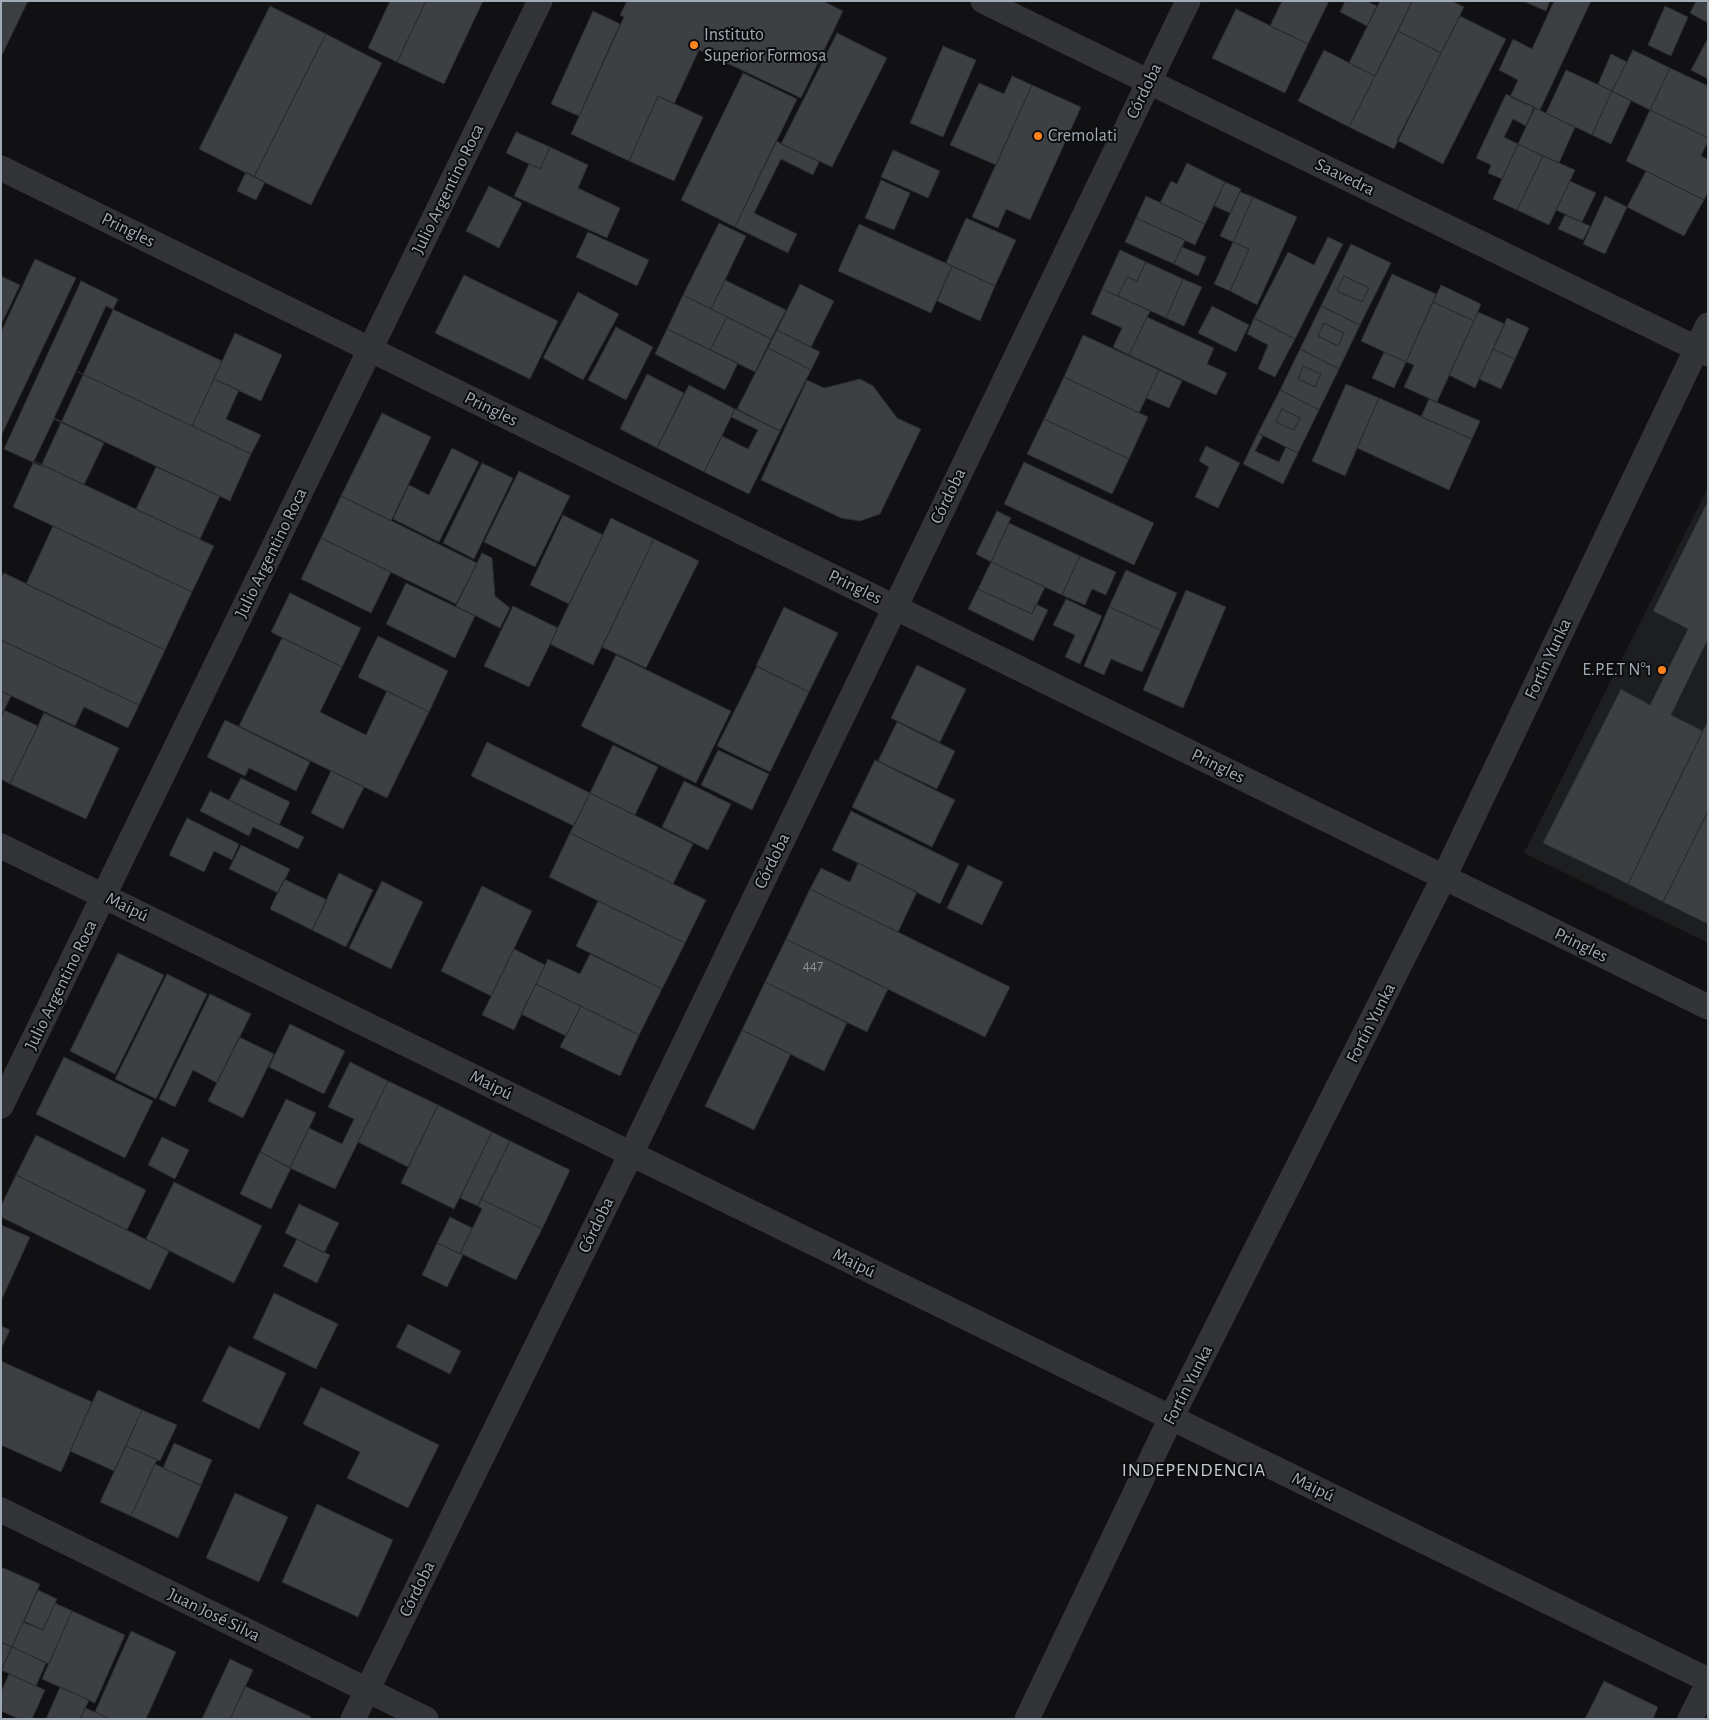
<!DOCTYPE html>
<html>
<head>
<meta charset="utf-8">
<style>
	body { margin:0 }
	#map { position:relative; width:1709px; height:1720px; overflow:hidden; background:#111113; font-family:"Alegreya Sans",sans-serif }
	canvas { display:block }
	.frame { position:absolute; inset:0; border:2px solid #a1abb5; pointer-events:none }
</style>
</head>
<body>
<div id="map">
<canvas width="1709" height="1720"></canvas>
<div class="frame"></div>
</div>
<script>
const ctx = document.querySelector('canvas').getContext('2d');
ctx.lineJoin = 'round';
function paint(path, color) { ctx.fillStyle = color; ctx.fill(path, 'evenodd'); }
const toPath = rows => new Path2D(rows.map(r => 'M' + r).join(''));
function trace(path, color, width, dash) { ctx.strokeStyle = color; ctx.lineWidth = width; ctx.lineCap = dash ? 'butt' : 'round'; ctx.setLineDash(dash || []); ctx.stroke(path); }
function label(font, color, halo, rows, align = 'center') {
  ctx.font = font + ' "Alegreya Sans",sans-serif'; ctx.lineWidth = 4; ctx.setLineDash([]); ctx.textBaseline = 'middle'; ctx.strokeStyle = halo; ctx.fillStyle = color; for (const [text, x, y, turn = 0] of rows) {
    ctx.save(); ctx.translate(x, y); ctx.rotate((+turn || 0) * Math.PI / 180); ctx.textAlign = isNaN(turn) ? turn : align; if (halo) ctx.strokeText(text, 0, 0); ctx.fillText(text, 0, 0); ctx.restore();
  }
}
const built = toPath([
	[1708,488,1708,943,1524,853]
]);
const building = toPath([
	[1,1,28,1,1,57,1,1],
	[390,1,426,1,397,62,368,48,390,1],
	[426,1,483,1,444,84,397,62,426,1],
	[627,1,823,1,843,11,801,98,699,50,674,104,658,96,629,161,571,134,624,17,620,15,627,1],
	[1282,1,1329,1,1308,44,1270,26,1282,1],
	[1345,1,1367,1,1377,6,1367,26,1340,12,1345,1],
	[1380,1,1412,2,1375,76,1349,63,1380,1],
	[1412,1,1452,1,1464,7,1441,53,1398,31,1412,1],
	[1523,1,1550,1,1546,11,1523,1],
	[1554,1,1591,1,1540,110,1510,97,1518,80,1499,70,1513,39,1532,49,1554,1],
	[1696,1,1708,1,1708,23,1690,13,1696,1],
	[270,6,326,34,254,177,199,149,270,6],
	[1665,6,1688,17,1671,56,1648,45,1665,6],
	[1236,9,1308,44,1285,93,1212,58,1236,9],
	[593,11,620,24,579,116,551,104,593,11],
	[1460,16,1506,39,1443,164,1397,140,1460,16],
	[1398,31,1441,53,1394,149,1349,127,1398,31],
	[837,33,887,58,832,167,781,144,837,33],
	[326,34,382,63,311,205,254,177,326,34],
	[1708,38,1708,79,1691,70,1708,38],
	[943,46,976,60,943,137,910,123,943,46],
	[1324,50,1375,76,1349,127,1298,101,1324,50],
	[1633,50,1670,68,1650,110,1612,91,1633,50],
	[1611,54,1627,62,1612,91,1598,84,1611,54],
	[1670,68,1708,86,1708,138,1650,110,1670,68],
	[1566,70,1612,91,1592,135,1546,113,1566,70],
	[743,73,797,99,735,227,681,200,743,73],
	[1012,76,1032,85,996,165,950,145,979,83,1004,94,1012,76],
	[1032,85,1081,107,1030,220,1006,209,998,228,972,217,1032,85],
	[1612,91,1631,101,1611,144,1592,135,1612,91],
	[1506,94,1534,107,1526,126,1513,119,1504,137,1518,144,1502,179,1488,173,1491,165,1476,158,1506,94],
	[658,96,703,117,674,181,629,161,658,96],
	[1535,108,1575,127,1559,163,1518,144,1535,108],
	[1650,110,1708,138,1708,141,1701,156,1708,159,1708,192,1704,200,1626,161,1650,110],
	[516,132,550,147,540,169,506,153,516,132],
	[776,141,819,162,813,175,781,159,754,213,797,234,788,253,735,227,776,141],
	[1518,144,1543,156,1517,210,1493,199,1518,144],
	[550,147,588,165,578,188,620,208,607,238,514,196,529,164,540,169,550,147],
	[893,150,940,171,928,198,881,177,893,150],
	[1543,156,1575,170,1549,225,1517,210,1543,156],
	[1187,163,1225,182,1205,224,1160,203,1171,181,1177,184,1187,163],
	[1646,171,1704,200,1684,236,1627,207,1646,171],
	[246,172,265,182,256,200,237,191,246,172],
	[881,180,910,193,894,230,865,218,881,180],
	[1570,181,1596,193,1582,222,1556,210,1570,181],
	[1225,182,1241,189,1230,213,1214,206,1225,182],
	[489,186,522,203,499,248,466,231,489,186],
	[1240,192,1253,197,1233,242,1220,236,1240,192],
	[1146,196,1205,224,1195,245,1136,218,1146,196],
	[1605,196,1627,207,1605,254,1583,244,1605,196],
	[1253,197,1297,217,1257,305,1230,291,1249,249,1233,242,1253,197],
	[1565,215,1590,226,1583,240,1558,229,1565,215],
	[966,218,1016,240,995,286,946,263,966,218],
	[1136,218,1185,240,1174,264,1125,242,1136,218],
	[719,223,746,236,711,309,683,295,719,223],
	[859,224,952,266,931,313,838,271,859,224],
	[588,232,649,260,637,286,576,257,588,232],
	[1328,237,1343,244,1295,339,1254,318,1288,252,1314,265,1328,237],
	[1233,242,1249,249,1230,291,1214,284,1233,242],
	[1351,244,1391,263,1360,325,1321,306,1351,244],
	[1344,276,1369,288,1362,302,1337,291,1344,276],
	[1182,247,1206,257,1198,276,1174,264,1182,247],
	[1120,250,1146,262,1137,281,1127,277,1118,296,1102,289,1120,250],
	[35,259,76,278,1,436,1,332,35,259],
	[1146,262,1183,279,1166,318,1118,296,1127,277,1137,281,1146,262],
	[952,266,995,286,980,321,937,301,952,266],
	[1392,274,1436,294,1406,362,1361,341,1392,274],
	[464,275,558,321,530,379,435,333,464,275],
	[1,276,20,285,1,325,1,276],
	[1344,276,1369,288,1362,302,1337,291,1344,276],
	[1183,279,1202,287,1184,326,1166,318,1183,279],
	[725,280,786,310,771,339,711,309,725,280],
	[81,281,118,299,41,466,4,449,81,281],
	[800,284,834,301,811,347,777,330,800,284],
	[1441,285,1481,304,1474,321,1433,302,1441,285],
	[1102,289,1150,311,1129,355,1113,347,1122,328,1091,314,1102,289],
	[578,292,619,314,583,380,543,358,578,292],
	[683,295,727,317,710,350,667,329,683,295],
	[1433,302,1474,321,1437,402,1404,387,1414,365,1406,362,1433,302],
	[106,306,222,361,192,426,76,371,106,306],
	[1212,306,1249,325,1236,352,1198,333,1212,306],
	[1321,306,1360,325,1339,369,1300,349,1321,306],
	[1324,323,1344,333,1338,346,1318,336,1324,323],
	[1478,312,1505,324,1475,388,1449,375,1478,312],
	[727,317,771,339,755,372,710,350,727,317],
	[1147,317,1214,348,1207,364,1227,373,1216,395,1129,355,1147,317],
	[1254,318,1295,339,1275,377,1258,369,1268,345,1247,334,1254,318],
	[1507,318,1529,328,1515,359,1493,349,1507,318],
	[1324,323,1344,333,1338,346,1318,336,1324,323],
	[616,327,653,347,626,400,588,380,616,327],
	[667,329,738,363,725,390,655,354,667,329],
	[777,330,820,352,811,370,768,348,777,330],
	[235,333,282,355,261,401,214,379,235,333],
	[1083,335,1159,370,1139,413,1064,377,1083,335],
	[768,348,811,370,780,431,737,409,768,348],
	[1300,349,1339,369,1319,410,1280,390,1300,349],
	[1303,366,1321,374,1315,387,1298,379,1303,366],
	[1493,349,1515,359,1501,389,1479,379,1493,349],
	[1384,352,1406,362,1394,388,1372,378,1384,352],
	[1303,366,1321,374,1315,387,1298,379,1303,366],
	[1159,370,1182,381,1169,408,1146,398,1159,370],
	[76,371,251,454,230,501,54,418,76,371],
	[647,374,684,393,657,448,620,429,647,374],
	[1064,377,1148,417,1129,459,1044,419,1064,377],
	[214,379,239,390,226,419,261,435,251,454,192,426,214,379],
	[860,379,873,386,897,418,921,429,880,514,860,521,841,518,761,480,807,380,824,388,860,379],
	[1346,384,1379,398,1345,476,1312,461,1346,384],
	[689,385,735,409,704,472,657,448,689,385],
	[1280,390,1319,410,1298,453,1258,433,1280,390],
	[1282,409,1300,418,1294,430,1276,422,1282,409],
	[1379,398,1472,439,1449,490,1357,448,1379,398],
	[1429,399,1480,421,1472,439,1421,417,1429,399],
	[735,409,780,431,749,494,704,472,722,436,748,449,758,430,731,417,735,409],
	[1282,409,1300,418,1294,430,1276,422,1282,409],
	[382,413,431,437,391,521,341,496,382,413],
	[54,419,104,443,84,485,34,461,54,419],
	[1044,419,1129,459,1112,494,1027,454,1044,419],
	[1258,433,1263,436,1255,451,1279,462,1286,447,1298,453,1283,484,1243,464,1258,433],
	[1206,446,1240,463,1218,508,1195,497,1209,467,1199,461,1206,446],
	[452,448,479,462,439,542,393,519,409,485,429,495,452,448],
	[34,461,214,546,192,592,13,507,34,461],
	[1024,462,1154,523,1134,565,1004,504,1024,462],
	[482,463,513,478,474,559,443,543,482,463],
	[156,467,220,496,200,539,136,509,156,467],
	[519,471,570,496,535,567,484,542,519,471],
	[341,496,477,563,456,604,321,538,341,496],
	[1708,501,1708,639,1671,715,1703,731,1628,884,1543,843,1621,689,1650,705,1688,629,1653,611,1708,501],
	[997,511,1011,518,991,562,976,554,997,511],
	[563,515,603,535,569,604,530,585,563,515],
	[611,518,654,539,593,665,550,644,611,518],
	[1009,523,1080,556,1062,595,991,562,1009,523],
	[53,526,192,592,165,650,26,584,53,526],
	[321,538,391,572,371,613,301,579,321,538],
	[654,539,699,561,646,668,602,647,654,539],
	[482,553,492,558,495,596,510,608,500,628,456,606,482,553],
	[1080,556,1116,572,1106,595,1092,589,1085,605,1062,595,1080,556],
	[991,562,1045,587,1032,614,978,589,991,562],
	[1126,570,1177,593,1161,630,1109,607,1126,570],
	[4,573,165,650,139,705,1,640,1,578,4,573],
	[406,583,475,616,455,658,386,624,406,583],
	[978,589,1032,614,1036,604,1048,610,1033,641,968,609,978,589],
	[1186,590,1226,607,1183,708,1143,690,1186,590],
	[290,593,361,628,342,667,271,632,290,593],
	[1066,599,1102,616,1080,664,1065,657,1075,635,1053,625,1066,599],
	[513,606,558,628,529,687,484,666,513,606],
	[784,607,838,633,809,692,756,666,784,607],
	[1109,607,1161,630,1142,672,1111,659,1104,675,1084,666,1109,607],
	[378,636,448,671,429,712,358,677,378,636],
	[282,638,342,667,320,712,366,735,387,691,429,712,387,798,239,726,282,638],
	[1,640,139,705,128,728,84,707,75,726,1,691,1,640],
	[616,655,731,711,696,783,581,726,616,655],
	[917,665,966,689,940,742,891,718,917,665],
	[757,666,809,692,770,772,717,746,757,666],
	[1,691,11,696,1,717,1,691],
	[4,710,38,726,10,784,1,779,1,717,4,710],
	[44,713,119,748,86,819,10,784,44,713],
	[225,720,310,762,296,791,249,768,245,776,207,757,225,720],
	[1708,720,1708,811,1663,902,1628,884,1708,720],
	[897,722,955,751,937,789,878,761,897,722],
	[487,742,590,793,574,826,471,776,487,742],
	[613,745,658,767,635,815,590,793,613,745],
	[718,750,769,774,752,810,701,785,718,750],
	[875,760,955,800,932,847,852,807,875,760],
	[331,771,364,787,343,829,311,813,331,771],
	[241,778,290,802,279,825,229,800,241,778],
	[684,781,731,804,708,850,662,827,684,781],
	[210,791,304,837,298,849,253,827,249,836,200,811,210,791],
	[590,793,693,844,673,884,570,833,590,793],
	[851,811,959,864,940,904,832,850,851,811],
	[1708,811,1708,924,1663,902,1708,811],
	[187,818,239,844,232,860,214,851,204,872,169,855,187,818],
	[570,833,706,900,685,943,549,877,570,833],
	[241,845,290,869,278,893,229,869,241,845],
	[858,863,917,892,898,932,810,889,821,868,850,882,858,863],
	[968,865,1003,882,982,925,947,908,968,865],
	[339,873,373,890,346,947,312,930,339,873],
	[284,879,327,900,312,930,270,909,284,879],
	[382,881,423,902,391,969,349,948,382,881],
	[482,886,532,911,491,996,441,971,482,886],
	[810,889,1010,987,985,1037,786,939,810,889],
	[598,901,685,943,662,989,576,946,598,901],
	[786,939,888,989,867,1032,765,982,786,939],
	[514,949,545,965,514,1030,482,1015,514,949],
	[118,953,164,975,115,1074,70,1051,118,953],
	[590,954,662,989,639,1035,536,984,548,959,580,974,590,954],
	[167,974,207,994,156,1099,115,1079,167,974],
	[765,982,847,1023,824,1071,742,1030,765,982],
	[536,984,581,1006,566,1036,521,1014,536,984],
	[210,994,251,1014,217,1083,193,1070,175,1107,159,1099,210,994],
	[581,1006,639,1035,620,1076,560,1047,581,1006],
	[290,1024,345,1051,324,1094,269,1067,290,1024],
	[742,1030,791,1054,754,1130,705,1106,742,1030],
	[239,1037,274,1054,243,1118,208,1101,239,1037],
	[64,1057,153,1101,125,1158,36,1114,64,1057],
	[350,1062,388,1081,335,1189,290,1168,309,1128,342,1144,354,1119,328,1107,350,1062],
	[388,1081,438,1105,408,1167,358,1142,388,1081],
	[286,1099,316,1113,290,1168,260,1152,286,1099],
	[438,1105,492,1132,454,1209,401,1183,438,1105],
	[492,1132,510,1141,478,1206,460,1198,492,1132],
	[36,1135,146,1190,127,1230,16,1175,36,1135],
	[162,1137,189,1150,175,1179,148,1165,162,1137],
	[510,1141,570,1170,542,1229,481,1199,510,1141],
	[260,1152,291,1168,271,1209,240,1194,260,1152],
	[16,1175,169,1251,150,1290,1,1217,1,1206,16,1175],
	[174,1182,262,1226,234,1283,146,1239,174,1182],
	[481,1199,542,1229,516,1280,460,1253,482,1209,478,1206,481,1199],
	[299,1204,339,1223,324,1253,285,1233,299,1204],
	[450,1217,472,1228,460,1254,437,1243,450,1217],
	[1,1225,30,1237,1,1301,1,1225],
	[297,1239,330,1255,317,1283,283,1266,297,1239],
	[437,1243,463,1255,447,1287,422,1275,437,1243],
	[274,1293,338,1324,316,1369,253,1338,274,1293],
	[408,1324,461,1351,450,1374,396,1347,408,1324],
	[1,1326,10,1330,1,1349,1,1326],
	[229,1346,286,1373,259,1429,202,1401,229,1346],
	[1,1361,92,1402,61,1472,1,1445,1,1361],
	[321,1387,439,1445,408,1508,347,1478,360,1452,303,1424,321,1387],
	[98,1390,142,1410,114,1471,70,1451,98,1390],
	[142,1410,177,1425,160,1461,126,1446,142,1410],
	[174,1443,212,1460,201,1485,163,1468,174,1443],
	[126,1446,157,1460,131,1516,100,1502,126,1446],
	[155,1464,201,1486,178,1538,131,1516,155,1464],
	[235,1493,288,1517,259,1582,206,1558,235,1493],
	[317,1504,393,1540,358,1617,282,1582,317,1504],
	[1,1567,40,1584,12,1647,1,1642,1,1567],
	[38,1590,57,1599,43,1630,24,1621,38,1590],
	[55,1603,72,1611,49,1664,12,1647,23,1622,43,1630,55,1603],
	[72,1611,125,1635,95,1703,42,1679,72,1611],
	[131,1631,176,1652,146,1719,110,1719,95,1712,131,1631],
	[1,1642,12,1647,1,1671,1,1642],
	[12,1647,46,1663,36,1686,1,1670,12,1647],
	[230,1659,253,1670,230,1719,202,1719,230,1659],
	[9,1674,45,1690,32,1719,19,1719,1,1711,1,1692,9,1674],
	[1604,1681,1658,1707,1653,1719,1585,1719,1604,1681],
	[245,1686,311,1717,310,1719,230,1719,245,1686],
	[60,1687,89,1700,80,1719,46,1719,60,1687],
	[85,1708,95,1712,110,1719,80,1719,85,1708]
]);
const minor = toPath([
	[983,1,1708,354],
	[1,168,1708,1007],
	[1,846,1708,1680],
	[1,1106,540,1],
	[1,1510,426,1719],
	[353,1719,631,1154,1188,1],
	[1027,1719,1171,1418,1444,877,1708,325],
	[1690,1719,1708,1683]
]);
const markers = [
	[694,45,5,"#ff831d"],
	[1038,136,5,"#ff831d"],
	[1662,670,5,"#ff831d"]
];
const numberNames = [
	["447",813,965]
];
const poiNames = [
	["Instituto",704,35],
	["Superior Formosa",704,56],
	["Cremolati",1048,136],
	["E.P.E.T N°1",1652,670,"right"]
];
const streetNames = [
	["Córdoba",1144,91,-64],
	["Saavedra",1345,177,26],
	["Julio Argentino Roca",448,189,-64],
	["Pringles",128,230,26],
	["Pringles",491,409,26],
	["Córdoba",948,496,-64],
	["Julio Argentino Roca",271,553,-64],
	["Pringles",855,587,26],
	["Fortín Yunka",1548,659,-65],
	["Pringles",1218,766,26],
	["Córdoba",772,861,-64],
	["Maipú",127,907,26],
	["Pringles",1581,945,26],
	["Julio Argentino Roca",61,985,-64],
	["Fortín Yunka",1371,1023,-63],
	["Maipú",491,1085,26],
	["Córdoba",596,1225,-64],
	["Maipú",854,1263,26],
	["Fortín Yunka",1188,1385,-63],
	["Maipú",1313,1487,26],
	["Córdoba",417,1589,-64],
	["Juan José Silva",214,1615,26]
];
const neighbourhoodNames = [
	["INDEPENDENCIA",1194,1470]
];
paint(built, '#1d1e20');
paint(building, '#3d4043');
trace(building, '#2b2c2f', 1);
trace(minor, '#323438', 25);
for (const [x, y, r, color] of markers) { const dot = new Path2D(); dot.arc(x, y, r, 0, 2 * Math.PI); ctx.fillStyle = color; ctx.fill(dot); trace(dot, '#0c0c0e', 2); }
label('15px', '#889098', null, numberNames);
label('18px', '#a1abb5', '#0c0c0e', poiNames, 'left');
label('18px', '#a1abb5', '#0c0c0e', streetNames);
ctx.letterSpacing = '1px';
label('19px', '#c2c9d0', '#0c0c0e', neighbourhoodNames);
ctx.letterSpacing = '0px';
</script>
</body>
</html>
